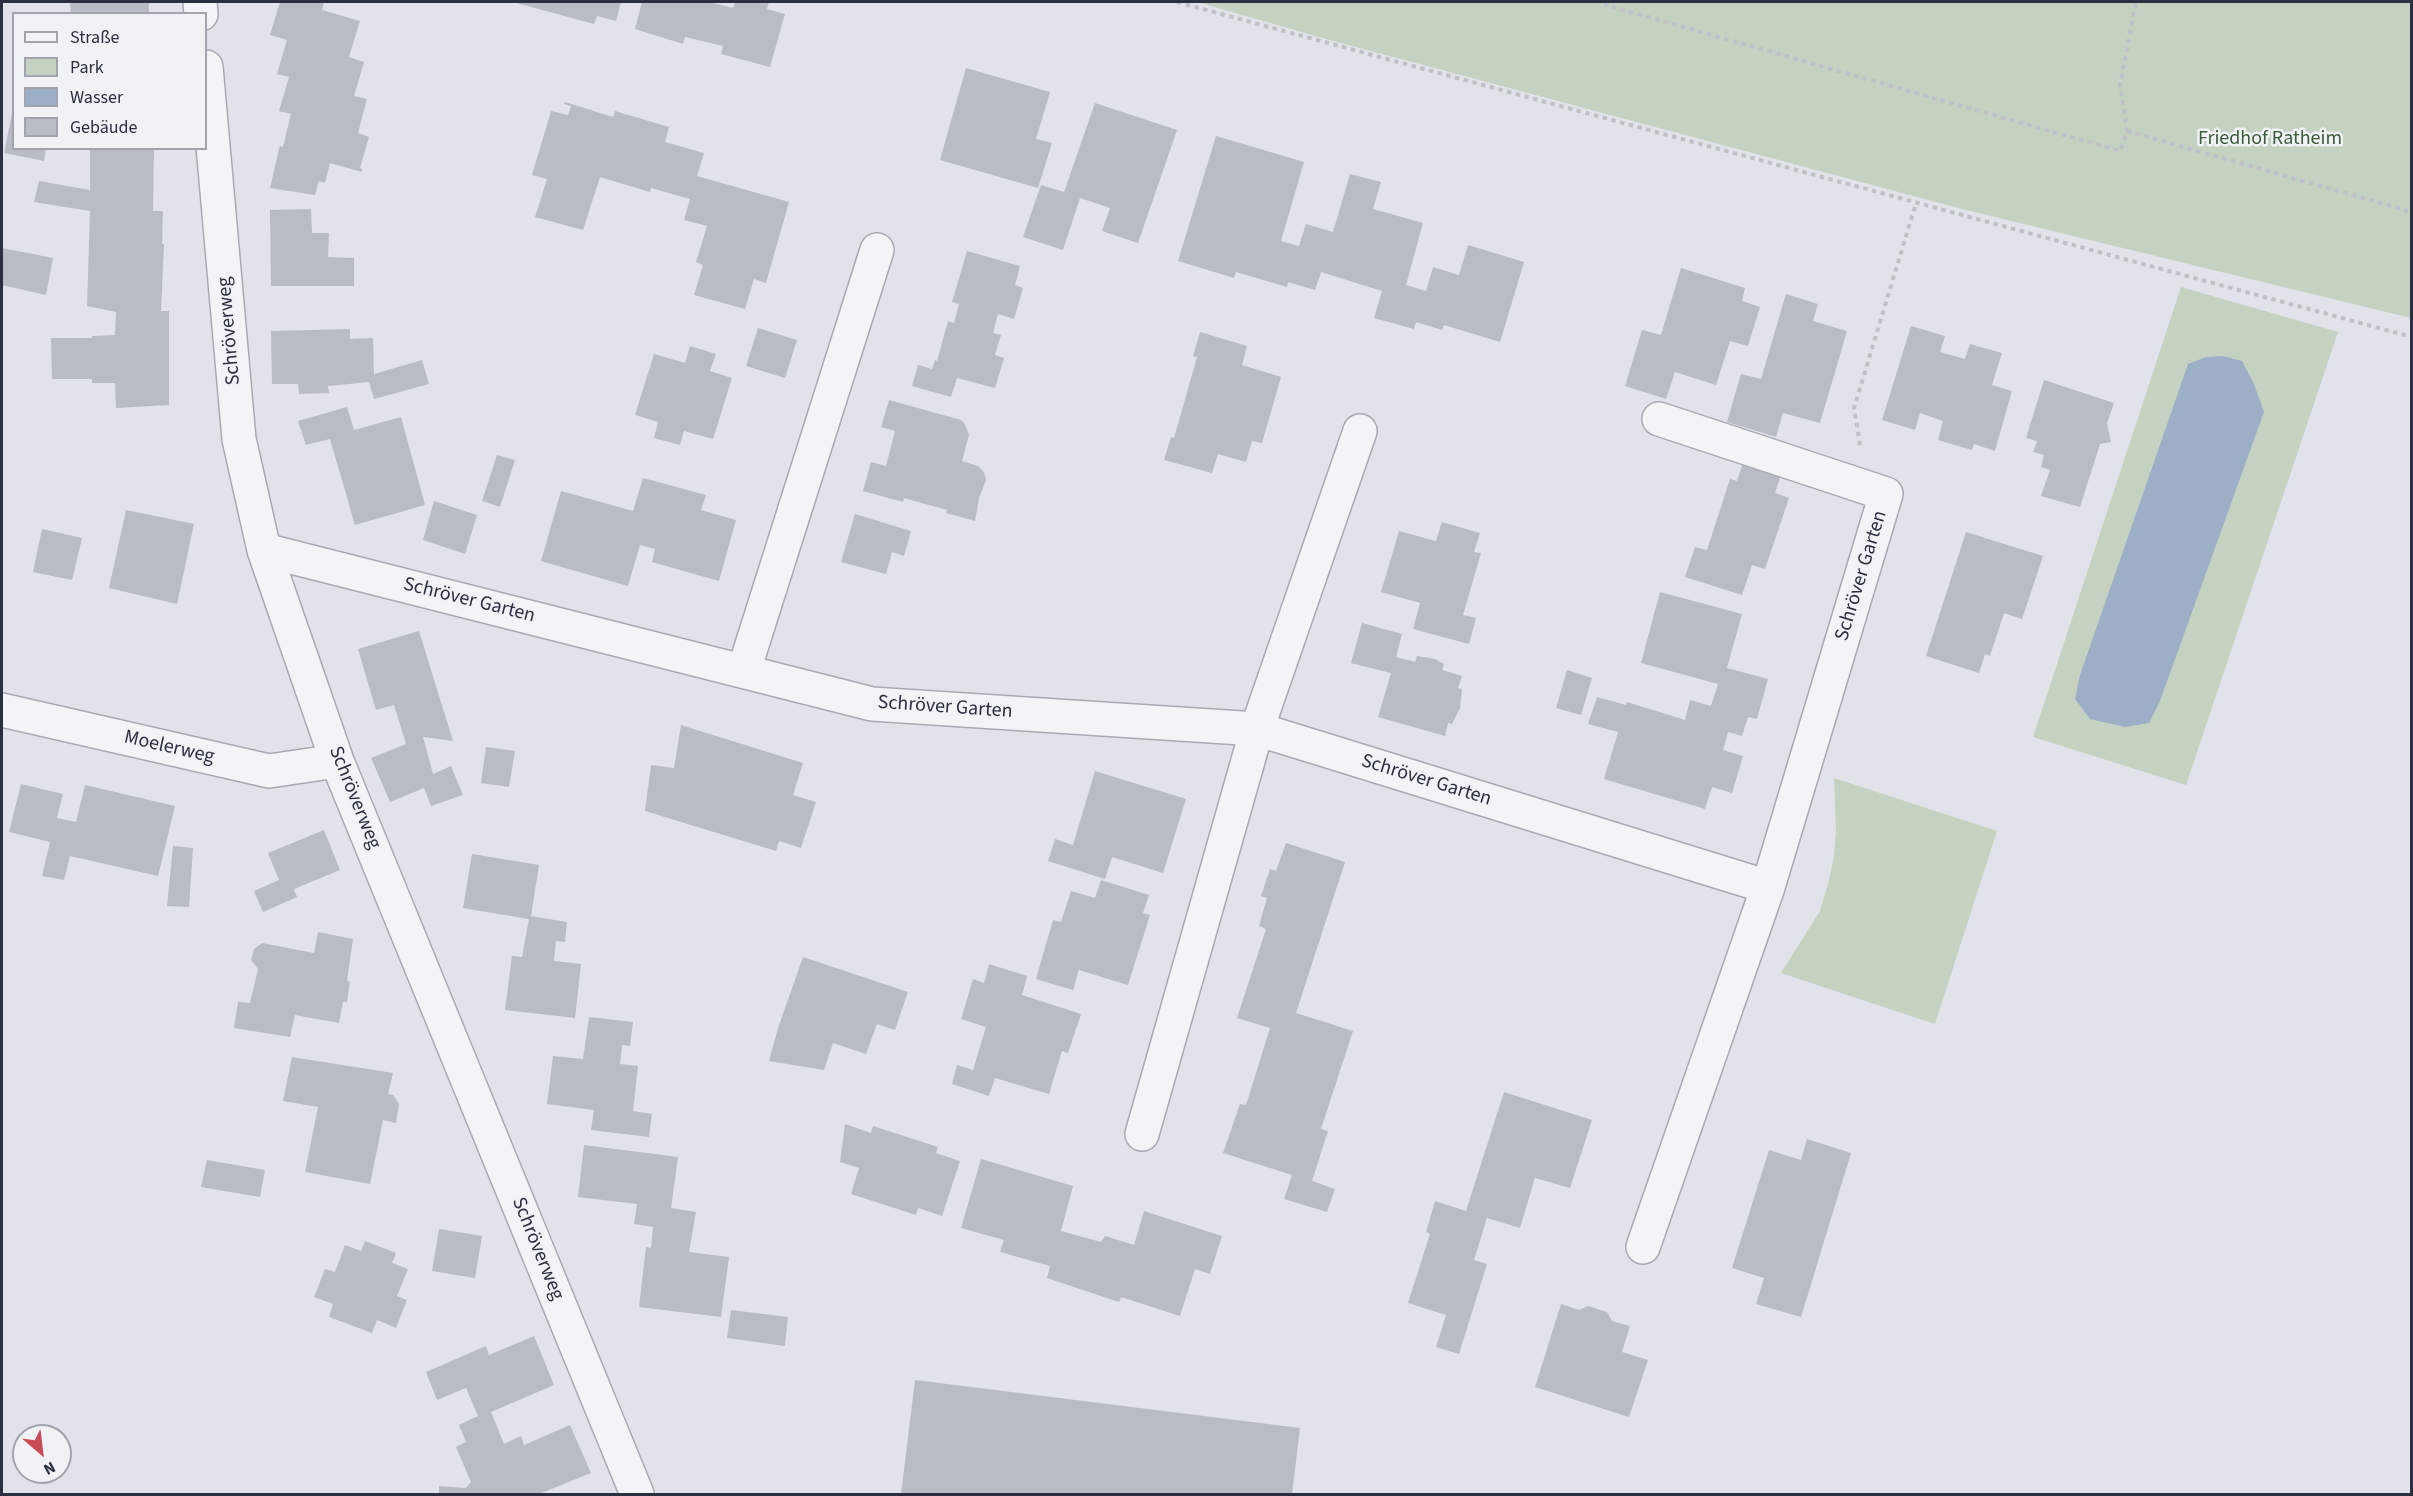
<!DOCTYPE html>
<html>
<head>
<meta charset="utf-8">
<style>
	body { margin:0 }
	#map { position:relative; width:2413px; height:1496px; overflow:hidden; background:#e0e3e9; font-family:"Source Sans 3",sans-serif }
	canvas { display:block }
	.frame { position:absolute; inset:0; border:3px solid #2a303f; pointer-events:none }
	.legend { position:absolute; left:12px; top:12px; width:195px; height:138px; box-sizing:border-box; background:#f0f2f6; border:2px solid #a1a4ad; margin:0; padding:8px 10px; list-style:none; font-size:18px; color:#2a303f }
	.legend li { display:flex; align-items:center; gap:12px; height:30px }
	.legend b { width:30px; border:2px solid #a1a4ad }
	.north { position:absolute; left:12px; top:1424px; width:60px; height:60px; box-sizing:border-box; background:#f0f2f6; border:2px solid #a1a4ad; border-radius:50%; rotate:152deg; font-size:16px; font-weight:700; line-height:24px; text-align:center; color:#2a303f }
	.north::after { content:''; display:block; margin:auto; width:21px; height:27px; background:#c84b56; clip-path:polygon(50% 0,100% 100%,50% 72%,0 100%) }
</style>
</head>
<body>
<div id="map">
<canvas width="2413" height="1496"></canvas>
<div class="frame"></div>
<ul class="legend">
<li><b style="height:8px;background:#f3f4f7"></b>Straße</li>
<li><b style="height:16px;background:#c5d2c2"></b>Park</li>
<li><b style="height:16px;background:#9dafc7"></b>Wasser</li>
<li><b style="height:16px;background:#b8bcc5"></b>Gebäude</li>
</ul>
<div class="north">N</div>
</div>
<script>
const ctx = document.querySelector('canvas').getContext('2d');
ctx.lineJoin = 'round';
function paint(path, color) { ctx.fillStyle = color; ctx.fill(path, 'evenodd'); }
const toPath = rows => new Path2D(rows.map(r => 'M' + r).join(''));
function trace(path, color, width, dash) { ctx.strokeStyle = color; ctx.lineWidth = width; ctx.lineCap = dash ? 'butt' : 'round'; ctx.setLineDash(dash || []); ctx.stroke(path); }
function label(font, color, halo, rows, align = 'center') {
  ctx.font = font + ' "Source Sans 3",sans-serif'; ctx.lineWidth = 5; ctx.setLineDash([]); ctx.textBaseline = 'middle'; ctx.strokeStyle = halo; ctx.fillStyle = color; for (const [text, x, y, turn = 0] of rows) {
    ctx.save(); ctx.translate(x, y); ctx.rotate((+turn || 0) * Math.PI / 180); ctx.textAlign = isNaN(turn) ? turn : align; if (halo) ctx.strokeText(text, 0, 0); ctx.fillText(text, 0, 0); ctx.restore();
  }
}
const green = toPath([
	[1197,2,2411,2,2411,318,1962,209,1326,39],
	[2181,287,2338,332,2186,785,2033,737],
	[1834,778,1997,831,1935,1024,1781,973,1820,911,1828,884,1834,856,1836,831]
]);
const water = toPath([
	[2223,356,2242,361,2254,384,2264,412,2160,701,2149,723,2125,727,2090,719,2075,699,2080,675,2188,364,2206,357]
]);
const building = toPath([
	[70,2,149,2,149,14,71,14],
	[280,2,324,2,322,10,360,21,349,57,364,62,354,96,367,99,358,133,369,137,360,168,362,169,362,172,330,163,325,183,319,181,315,195,270,188,279,149,280,146,283,147,291,114,279,111,289,77,277,74,287,40,270,35],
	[513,2,621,2,616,21,597,16,594,24],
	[642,2,709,2,733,8,735,2,769,2,767,9,785,14,770,67,721,54,723,46,685,37,683,44,635,29],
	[966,68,1050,92,1036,139,1052,143,1038,188,940,160],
	[565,102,613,117,615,111,669,127,665,142,704,153,697,176,789,202,766,283,754,279,745,309,694,295,703,265,696,262,707,226,684,220,690,199,651,188,650,192,600,177,583,230,535,217,547,179,532,175,551,111,568,115,571,106,564,104],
	[1095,103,1177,130,1138,243,1102,231,1110,208,1080,198,1063,250,1023,237,1041,185,1064,192],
	[12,113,14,148,46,148,44,161,4,153],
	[1216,136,1304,162,1281,241,1299,246,1306,224,1333,232,1350,174,1381,182,1373,209,1423,223,1406,285,1426,291,1433,267,1459,275,1468,245,1524,262,1500,342,1444,325,1442,330,1416,322,1414,329,1374,318,1382,291,1321,272,1315,290,1288,282,1287,287,1236,272,1234,278,1178,261],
	[90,148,154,148,153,211,163,211,162,244,164,244,161,311,169,311,169,405,116,408,115,383,92,383,92,379,52,379,51,338,92,338,92,336,115,335,116,312,87,306,90,211,34,202,39,181,90,190],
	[311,209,312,233,329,233,328,257,354,258,354,286,271,286,270,210],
	[2,248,53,258,46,295,2,285],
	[967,251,1020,266,1015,285,1023,288,1014,319,998,314,993,333,1001,335,995,355,1004,358,995,388,957,378,951,397,912,386,918,365,932,369,935,360,937,361,948,321,954,323,959,304,952,302],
	[1681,268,1745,288,1742,301,1760,307,1748,346,1730,341,1716,385,1675,372,1666,399,1625,386,1642,330,1661,335],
	[1786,294,1818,304,1813,321,1847,331,1820,423,1783,413,1776,437,1727,422,1741,374,1761,379],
	[1911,326,1945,336,1940,352,1965,359,1970,344,2002,353,1992,385,2012,391,1995,451,1974,444,1972,450,1938,440,1943,421,1920,413,1915,430,1882,420],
	[758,328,797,340,785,378,746,366],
	[350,329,350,339,373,338,374,374,422,360,429,384,374,399,369,382,328,386,329,393,299,394,298,384,272,384,271,331],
	[1200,332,1247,346,1242,365,1281,377,1262,443,1252,441,1246,462,1218,454,1212,473,1164,460,1171,437,1174,438,1197,357,1193,356],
	[690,346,716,354,710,371,732,378,713,439,684,431,680,445,654,438,658,422,635,415,654,354,685,363],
	[2044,380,2114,403,2107,423,2111,442,2100,444,2080,507,2041,496,2050,470,2041,467,2044,455,2033,452,2037,441,2026,438],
	[889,400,961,420,965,424,969,435,962,461,978,466,984,472,986,480,979,498,975,521,946,513,947,510,904,498,903,502,863,491,871,462,886,466,895,431,881,427],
	[347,407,354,430,401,417,425,505,355,525,330,439,306,445,298,421],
	[1746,453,1784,465,1775,493,1789,498,1765,569,1752,565,1742,595,1685,577,1695,547,1707,550,1730,479,1737,481],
	[497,455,515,460,500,507,482,501],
	[643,478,706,495,701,510,736,520,719,581,652,562,655,549,640,545,628,586,541,561,561,491,633,511],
	[434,501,477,515,465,554,423,540],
	[126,510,194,524,177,604,109,588],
	[855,514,911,531,904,556,892,552,886,574,841,562],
	[1442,522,1480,533,1474,552,1481,553,1463,615,1476,618,1469,644,1413,629,1420,603,1381,592,1399,531,1436,541],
	[42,529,82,538,72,580,33,572],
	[1966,532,2043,556,2022,619,2004,613,1990,656,1985,654,1979,673,1926,656],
	[1660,592,1742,614,1727,668,1768,679,1757,719,1748,717,1742,736,1728,732,1723,750,1743,756,1732,793,1712,787,1705,809,1604,779,1618,732,1588,724,1597,697,1626,705,1627,702,1685,720,1690,700,1711,706,1718,684,1641,663],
	[1362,623,1402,634,1396,657,1415,662,1417,656,1435,659,1444,664,1442,670,1462,676,1458,688,1462,689,1460,708,1452,724,1448,723,1445,736,1378,717,1391,673,1351,663],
	[419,631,453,741,423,737,433,774,451,766,463,795,431,806,424,788,390,802,371,758,406,744,394,705,376,710,358,649],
	[1567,670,1592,678,1581,715,1556,708],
	[681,725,803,763,793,795,816,802,801,848,779,841,776,851,645,811,651,765,674,768],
	[486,747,515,751,509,787,481,783],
	[1095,771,1186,799,1163,873,1112,857,1105,879,1048,861,1055,839,1073,845],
	[21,784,63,794,57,818,76,822,85,785,175,806,158,876,70,856,64,880,42,876,50,842,9,832],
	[324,830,340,870,294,889,297,897,263,912,254,891,279,880,268,853],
	[1286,843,1345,862,1296,1013,1353,1031,1321,1129,1328,1131,1312,1181,1335,1189,1327,1212,1284,1199,1292,1175,1223,1153,1240,1104,1246,1105,1270,1028,1237,1018,1266,929,1259,926,1267,898,1261,896,1270,869,1276,871],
	[173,846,193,848,189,907,167,906],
	[472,854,539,865,531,916,567,922,565,942,556,941,554,961,581,964,575,1018,505,1010,512,956,522,957,529,919,463,908],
	[1101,880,1149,895,1143,913,1150,915,1128,985,1079,970,1073,990,1036,979,1053,920,1061,922,1071,891,1095,898],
	[318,932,353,939,347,981,350,982,347,1002,343,1002,339,1023,295,1015,290,1037,234,1028,238,1002,250,1003,258,969,251,960,254,949,262,943,314,953],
	[803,957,908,992,895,1030,877,1024,866,1054,833,1043,824,1070,769,1061,778,1028],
	[989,964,1027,976,1022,995,1081,1014,1068,1053,1062,1051,1049,1094,995,1078,989,1096,952,1084,957,1065,973,1070,986,1027,961,1019,973,979,984,983],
	[589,1017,633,1022,630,1046,622,1045,620,1064,638,1066,633,1111,652,1114,649,1137,591,1130,594,1110,547,1104,553,1056,583,1059],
	[292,1057,393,1073,388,1094,393,1095,399,1104,396,1123,383,1120,370,1184,305,1172,318,1107,283,1101],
	[1504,1092,1592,1120,1570,1188,1535,1178,1520,1228,1487,1218,1474,1260,1487,1264,1459,1354,1436,1347,1446,1315,1408,1303,1430,1234,1426,1232,1435,1201,1466,1211],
	[845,1124,871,1133,873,1126,938,1147,936,1153,960,1161,942,1216,918,1208,916,1215,851,1194,859,1168,840,1162],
	[1807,1139,1851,1153,1801,1317,1756,1304,1764,1278,1732,1268,1769,1150,1801,1160],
	[584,1145,678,1157,671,1208,696,1212,689,1252,729,1257,721,1317,639,1307,646,1247,651,1248,653,1227,634,1224,637,1204,578,1197],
	[981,1159,1073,1186,1061,1231,1101,1242,1105,1236,1134,1245,1144,1211,1222,1236,1210,1274,1195,1269,1180,1316,1121,1297,1119,1302,1047,1278,1050,1266,1000,1252,1004,1240,961,1228],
	[207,1160,265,1170,260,1197,201,1187],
	[439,1229,482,1236,475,1278,432,1271],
	[365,1241,396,1253,392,1263,408,1269,397,1296,407,1300,396,1328,377,1320,372,1333,329,1317,333,1304,314,1297,325,1269,335,1272,345,1245,361,1251],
	[1561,1304,1579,1310,1588,1306,1607,1312,1612,1321,1630,1326,1622,1352,1648,1360,1629,1417,1535,1387],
	[731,1310,788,1317,785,1346,727,1338],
	[534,1336,554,1385,491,1412,504,1444,521,1436,524,1445,570,1425,591,1473,539,1494,439,1494,439,1486,466,1488,471,1482,456,1447,466,1442,459,1425,478,1416,466,1388,437,1400,426,1372,486,1346,489,1355],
	[915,1380,1300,1428,1292,1494,901,1494]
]);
const path = toPath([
	[1177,2,2412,337],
	[1607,2,1606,5,2120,151,2127,131,2120,85,2136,2],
	[2127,131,2412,212],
	[1860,445,1854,408,1916,203]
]);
const minor = toPath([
	[200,2,201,14],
	[206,67,239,439,264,550,337,761,637,1494],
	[264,550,872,704,1257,729,1768,887],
	[744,670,877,250],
	[2,710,269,771,337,761],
	[1142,1134,1257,729,1360,431],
	[1643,1247,1768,887,1886,494,1659,419]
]);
const parkNames = [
	["Friedhof Ratheim",2270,140]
];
const streetNames = [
	["Schröverweg",230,331,-95],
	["Schröver Garten",1862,576,-73],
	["Schröver Garten",469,601,14],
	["Schröver Garten",945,708,4],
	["Moelerweg",169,748,13],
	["Schröver Garten",1426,781,17],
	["Schröverweg",354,798,68],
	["Schröverweg",537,1249,68]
];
paint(green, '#c5d2c2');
paint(water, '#9dafc7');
paint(building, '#b8bcc5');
trace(minor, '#a6aab3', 36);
trace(path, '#bfc1c7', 4, [4.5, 4.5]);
trace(minor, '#f3f4f7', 33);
label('20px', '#3c5b38', '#f0f2f6', parkNames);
label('20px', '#2a303f', '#f0f2f6', streetNames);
</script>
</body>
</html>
